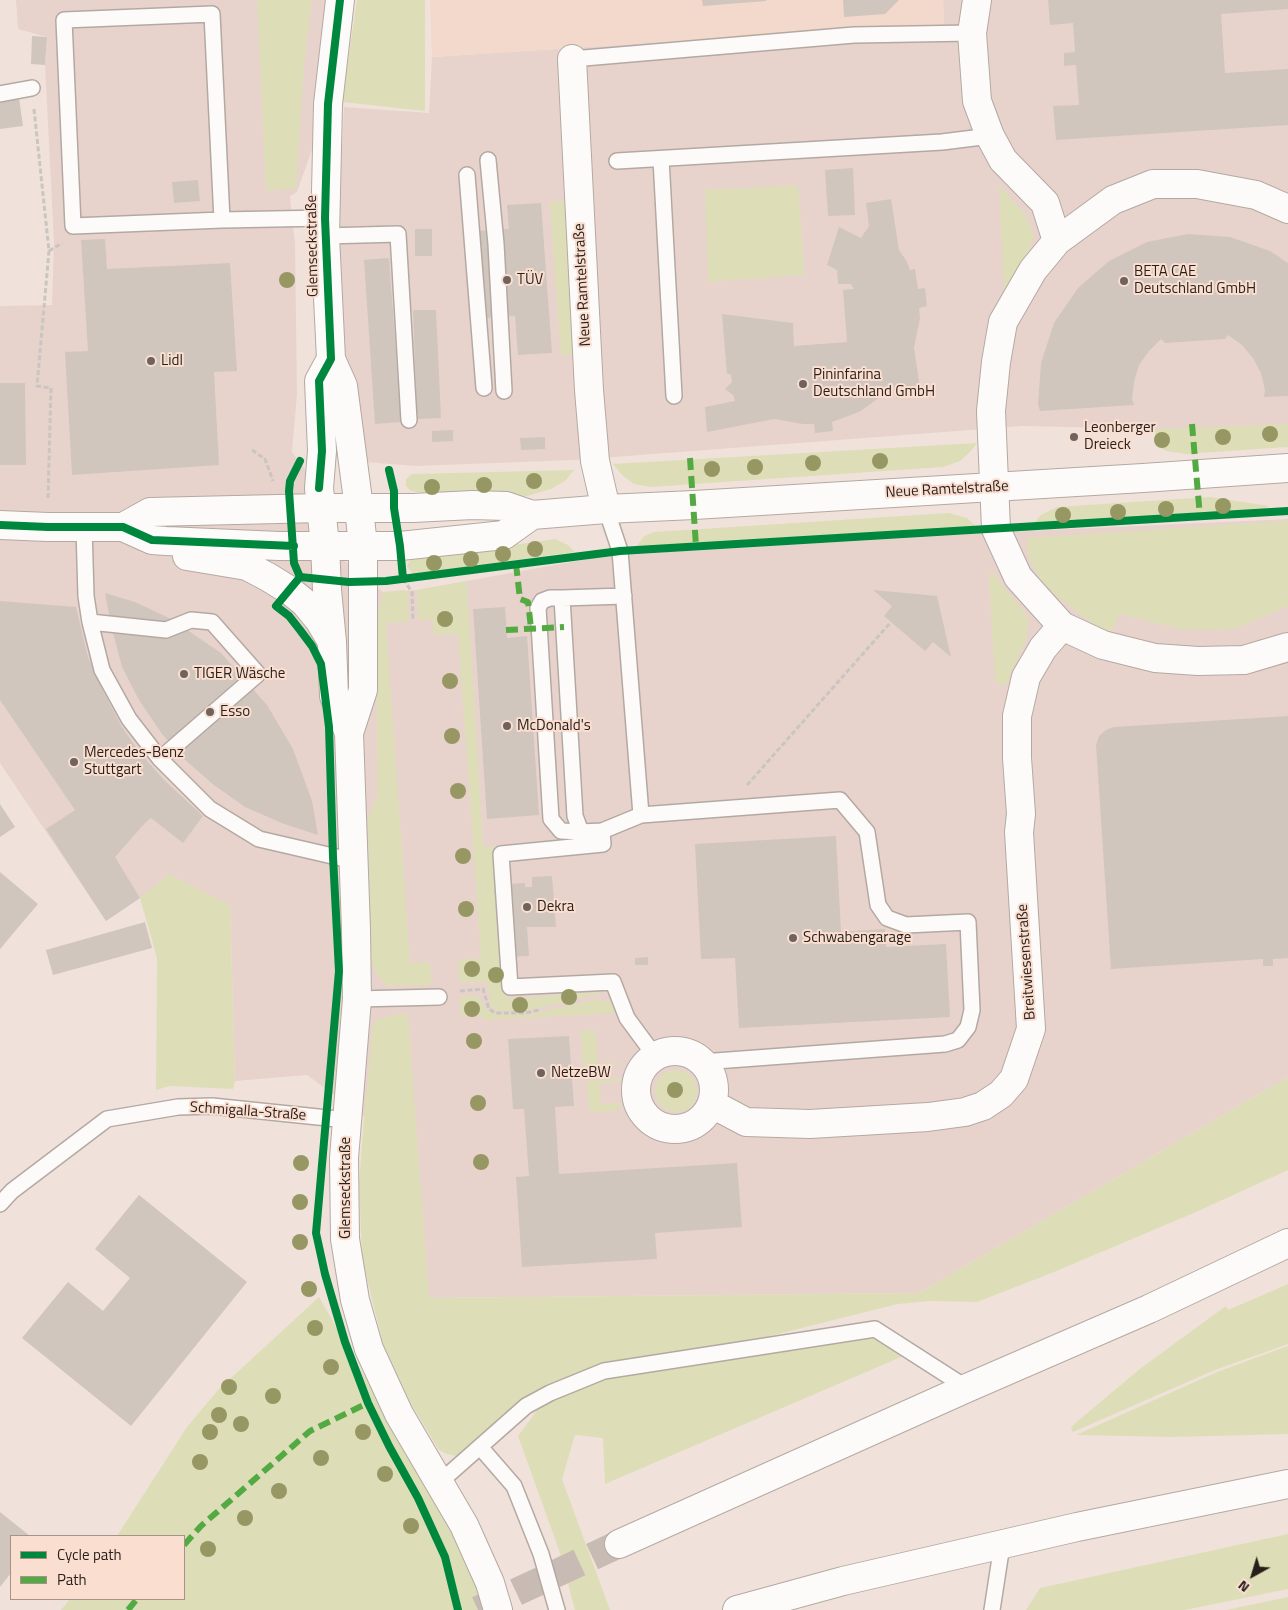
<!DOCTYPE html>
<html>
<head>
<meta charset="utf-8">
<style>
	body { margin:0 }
	#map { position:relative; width:1288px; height:1610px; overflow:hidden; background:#f0e2da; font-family:"Titillium Web",sans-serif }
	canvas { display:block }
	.legend { position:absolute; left:10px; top:1535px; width:175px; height:65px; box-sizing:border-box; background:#faded0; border:1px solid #a69287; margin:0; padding:6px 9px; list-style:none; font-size:15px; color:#281f1a }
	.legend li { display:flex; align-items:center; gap:10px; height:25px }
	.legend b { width:25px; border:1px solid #a69287 }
	.north { position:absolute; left:1228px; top:1550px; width:50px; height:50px; -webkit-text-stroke:4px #faded0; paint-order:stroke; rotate:219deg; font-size:14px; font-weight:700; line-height:20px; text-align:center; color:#281f1a }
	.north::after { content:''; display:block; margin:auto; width:18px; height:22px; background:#281f1a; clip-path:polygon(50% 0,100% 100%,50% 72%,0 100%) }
</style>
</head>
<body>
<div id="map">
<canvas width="1288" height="1610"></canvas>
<ul class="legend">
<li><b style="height:6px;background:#00873e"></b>Cycle path</li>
<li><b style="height:6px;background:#53aa42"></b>Path</li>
</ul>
<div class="north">N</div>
</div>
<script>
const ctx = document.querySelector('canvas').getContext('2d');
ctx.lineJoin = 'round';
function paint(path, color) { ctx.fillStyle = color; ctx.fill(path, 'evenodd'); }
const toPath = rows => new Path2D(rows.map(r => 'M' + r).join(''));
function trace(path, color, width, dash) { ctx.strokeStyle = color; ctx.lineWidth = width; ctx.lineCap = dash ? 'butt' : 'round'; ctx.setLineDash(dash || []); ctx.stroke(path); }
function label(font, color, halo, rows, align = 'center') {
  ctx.font = font + ' "Titillium Web",sans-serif'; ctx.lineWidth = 4; ctx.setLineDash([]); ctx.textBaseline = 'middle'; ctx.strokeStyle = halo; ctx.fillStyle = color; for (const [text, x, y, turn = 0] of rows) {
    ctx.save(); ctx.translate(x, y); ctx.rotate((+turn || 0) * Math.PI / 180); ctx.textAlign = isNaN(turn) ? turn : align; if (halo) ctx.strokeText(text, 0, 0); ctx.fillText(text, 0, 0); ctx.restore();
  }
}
const commercial = toPath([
	[16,0,340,0,328,104,297,192,290,196,295,244,297,394,292,452,319,488,325,545,383,592,417,590,604,556,1006,532,1288,519,1288,1077,919,1293,429,1298,364,1117,307,1075,235,1081,230,905,140,898,106,921,0,763,0,306,52,305,54,242,45,65,47,37,18,29],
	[943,0,1288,0,1288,432,1023,426,574,460,417,466,363,462,347,383,338,236,344,107,429,113,432,57,944,24]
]);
const built = toPath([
	[430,0,943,0,944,24,432,57]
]);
const green = toPath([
	[257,0,312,0,304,64,296,188,266,191],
	[357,0,425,0,425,111,342,102],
	[798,185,805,275,708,282,705,190],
	[999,185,1024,213,1034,235,1024,267,1004,293],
	[564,201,575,354,561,355,550,202],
	[1288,424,1288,447,1186,454,1166,451,1156,445,1155,429],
	[977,443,971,451,960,461,943,467,651,487,634,484,622,475,613,464],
	[574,470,565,481,551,489,527,496,431,494,411,491,406,486,406,479,412,474],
	[1210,497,1269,506,1264,510,1033,524,1041,515,1057,507],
	[949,513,967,518,977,527,636,547,644,536,654,532],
	[1288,521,1288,606,1238,628,1222,630,1180,629,1120,614,1110,634,1085,618,1058,597,1040,579,1028,556,1027,538],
	[555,539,568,545,575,552,413,574,407,566,410,560],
	[989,573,994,573,1029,619,1027,638,1005,686,995,682],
	[467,581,483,847,496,846,507,999,599,992,599,994,525,1011,496,1011,491,1007,488,983,460,982,458,960,481,958,458,634,434,635,432,620,418,620,417,590],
	[404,590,408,593,409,621,386,623,410,963,430,962,431,985,388,986,376,974,371,961,368,817,378,794,376,654,378,614,383,592],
	[169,874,230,905,235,1081,233,1089,170,1086,156,1090,157,958,140,898],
	[474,995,480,999,486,1009,496,1015,525,1015,600,999,601,1002,605,1002,615,1001,616,1013,484,1020,484,1016,461,1017,459,999,462,996],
	[408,1014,429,1298,919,1293,1288,1077,1288,1170,1196,1212,1054,1272,977,1302,930,1301,898,1304,682,1358,875,1329,913,1352,605,1484,603,1438,575,1435,562,1479,610,1610,575,1610,559,1550,518,1436,549,1394,470,1448,456,1456,447,1454,439,1450,411,1404,383,1344,362,1258,359,1184,364,1117,373,1026,377,1020,392,1015],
	[595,1030,598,1064,620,1063,620,1065,583,1067,581,1031],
	'655 1091a21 21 0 1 1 42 0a21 21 0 1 1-42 0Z',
	[622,1078,621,1081,599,1084,601,1104,623,1103,618,1109,612,1111,590,1112,586,1082],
	[1288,1284,1288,1344,1215,1370,1073,1432,1071,1429,1073,1425,1141,1368,1226,1306,1228,1310],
	[319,1297,457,1538,488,1610,61,1610,70,1599,184,1599,184,1536,117,1536,187,1427,218,1390],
	[1288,1346,1288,1434,1173,1437,1076,1435,1217,1372],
	[1288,1534,1288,1589,1185,1610,1026,1610,1040,1588],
	[1288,1597,1288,1610,1226,1610]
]);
const building = toPath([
	[702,0,766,0,766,1,703,6],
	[843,0,899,0,885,14,844,17],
	[1048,0,1288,0,1288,9,1221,14,1225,73,1288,69,1288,125,1056,140,1053,106,1079,105,1076,65,1064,66,1064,53,1075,52,1073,23,1050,25],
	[32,36,47,37,45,65,31,64],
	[19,98,23,126,0,129,0,101],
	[853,168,855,215,828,216,825,170],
	[198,180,200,201,174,203,172,182],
	[891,199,899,250,907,262,910,270,915,269,918,289,925,288,927,306,919,308,920,318,914,348,921,394,896,398,893,383,883,395,859,412,832,422,833,431,815,433,814,424,803,424,774,419,707,432,705,407,735,401,733,395,725,389,732,382,731,374,727,374,722,314,793,323,794,346,847,342,843,290,854,289,851,284,838,284,837,270,827,265,839,227,861,238,869,226,866,203],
	[541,203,552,353,518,355,515,316,470,319,464,232,509,229,507,205],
	[415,229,432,229,432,256,415,256],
	[1188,234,1230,237,1270,251,1288,263,1288,396,1264,397,1265,390,1261,373,1253,358,1242,345,1228,335,1225,339,1165,343,1161,339,1149,351,1139,365,1134,382,1132,399,1134,405,1040,411,1038,404,1041,363,1054,323,1078,288,1109,261,1147,242],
	[105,239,107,269,230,263,237,371,214,372,219,465,72,475,65,352,88,351,81,240],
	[389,258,401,422,375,424,364,260],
	[413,310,436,310,441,418,417,419],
	[0,383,25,383,26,465,0,465],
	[453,430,453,441,432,442,432,431],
	[545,437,545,449,521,450,520,438],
	[873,590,937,596,951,657,933,642,925,651,891,622,884,616,892,606],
	[105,593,135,602,171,619,221,653,267,705,293,749,312,801,318,835,284,824,245,807,214,785,184,759,162,734,139,700,122,667,112,629],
	[0,601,76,607,88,657,103,691,122,727,140,753,165,781,203,816,183,843,151,818,145,823,115,857,140,898,106,921,46,829,75,810,0,700],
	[505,607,507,638,527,636,539,815,487,819,473,609],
	[1288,716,1288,958,1273,959,1273,966,1263,966,1263,959,1111,969,1096,745,1099,736,1106,730,1114,727],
	[0,804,15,827,0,837],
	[836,836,841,932,885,929,886,947,946,944,950,1017,739,1028,735,958,701,959,695,844],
	[0,872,38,904,0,949],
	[552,876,556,927,527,927,529,956,504,957,503,884,525,883,525,887,532,887,532,877],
	[145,922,152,948,53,975,46,950],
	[648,957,648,965,635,965,635,958],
	[569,1036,574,1106,555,1107,559,1174,737,1163,742,1227,655,1233,657,1259,522,1267,516,1177,529,1176,524,1109,513,1109,508,1039],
	[139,1195,247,1282,131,1426,22,1338,68,1282,103,1311,130,1278,95,1249],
	[0,1512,30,1536,11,1536,11,1573,0,1587]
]);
const motorwayTunnel = toPath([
	[478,1610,619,1544]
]);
const path = toPath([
	[34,109,49,251,37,386,51,388,48,499],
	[49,251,62,243],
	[252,450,265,459,273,481],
	[403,579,412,592,413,621],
	[747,785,891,622],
	[460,991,483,989,489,1009,495,1013,525,1013,539,1010]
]);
const service = toPath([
	[572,59,854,35,972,33],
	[0,94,32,88],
	[661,159,674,396],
	[488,160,496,244,504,391],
	[617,161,942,142,990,136],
	[467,175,484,388],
	[222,220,212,14,64,20,73,226,222,220,325,218],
	[325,236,398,234,409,420],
	[606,509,620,551,641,815],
	[84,528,86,596,90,622,102,670,129,719,160,759,210,809,259,839,354,861],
	[624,596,562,598,575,816,581,832,602,831,641,815,840,800,867,832,878,905,887,918,906,925,968,922,972,1010,968,1027,958,1040,945,1044,702,1062],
	[562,598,550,598,542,601,538,608,551,819,561,831,581,832],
	[90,622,166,630,191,620,212,622,258,674,160,759],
	[602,831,603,844,501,854,510,987,613,982,627,1018,655,1056],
	[357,999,439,997],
	[0,1204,12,1191,107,1119,178,1107,212,1106,347,1120],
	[481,1448,514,1486,541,1554,557,1610],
	[440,1482,526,1406,550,1393,604,1371,875,1329,967,1388],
	[992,1610,1002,1545]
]);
const minor = toPath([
	[340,0,328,104,325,236,331,359,343,386,359,508],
	[977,0,972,33,977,101,990,136,1003,160,1045,203,1057,241],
	[572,59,589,390,595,461,606,509],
	[1288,209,1256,195,1197,184,1153,184,1113,200,1057,241,1033,270,1003,322,996,362,991,411,996,529,1018,577,1062,626,1103,645,1155,658,1198,661,1244,660,1288,647],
	[325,545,319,488,322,451,319,381,331,359],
	'636 1090a39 39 0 1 1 78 0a39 39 0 1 1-78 0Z',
	[712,1104,746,1122,810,1124,928,1117,965,1112,983,1106,1001,1094,1014,1079,1031,1029,1019,832,1021,814,1017,758,1017,716,1026,677,1043,648,1062,626]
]);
const tertiary = toPath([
	[359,508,363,546,363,690,349,733,356,929,357,999,344,1158,345,1239,355,1300,369,1349,399,1414,464,1525,490,1583,498,1610],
	[325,545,327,590,332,642,334,696,349,733]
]);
const secondary = toPath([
	[0,525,48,527,123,527,152,540,166,541,279,546,400,546,504,535,532,515],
	[123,527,150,512,321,508,413,508,473,505,506,506,532,515,606,509,694,505,1143,478,1288,468],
	[187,556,247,566,268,577,289,590,305,603,319,620,332,642]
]);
const motorway = toPath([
	[619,1544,967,1388,1149,1309,1288,1243],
	[737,1610,843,1581,1077,1527,1288,1484]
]);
const quiet = toPath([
	[1192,424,1200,517],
	[690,458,696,546],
	[516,564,520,599,528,602,531,628],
	[506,630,564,627],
	[184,1545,201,1526,310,1431,368,1403],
	[128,1610,137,1599]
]);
const cycleway = toPath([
	[300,461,290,481,289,491,294,563,300,577,276,606,289,616,300,630,312,646,321,664,329,727,333,857,339,971,316,1233,325,1274,345,1342,368,1403,389,1446,418,1498,445,1557,458,1610],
	[389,470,394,491,394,508,400,546,403,579],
	[319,488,322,451,319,381,331,359,325,218,328,104,340,0],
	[0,525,48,527,123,527,152,540,294,546],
	[300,577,349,582,386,581,620,551,1288,511]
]);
const trees = [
	[287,280],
	[1270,434],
	[1223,437],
	[1162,440],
	[880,461],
	[813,463],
	[755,467],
	[712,469],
	[534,481],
	[484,485],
	[432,487],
	[1223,506],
	[1166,509],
	[1118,512],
	[1063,515],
	[535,549],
	[503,554],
	[471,559],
	[434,563],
	[445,619],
	[450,681],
	[452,736],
	[458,791],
	[463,856],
	[466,909],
	[472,969],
	[496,975],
	[569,997],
	[520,1005],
	[472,1009],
	[474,1041],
	[675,1090],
	[478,1103],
	[481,1162],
	[301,1163],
	[300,1202],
	[300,1242],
	[309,1289],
	[315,1328],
	[331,1367],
	[229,1387],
	[273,1396],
	[219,1415],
	[241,1424],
	[210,1432],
	[363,1432],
	[321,1458],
	[200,1462],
	[385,1474],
	[279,1491],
	[245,1518],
	[411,1526],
	[208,1549]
];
const markers = [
	[507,280,5,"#6e635d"],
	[1124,281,5,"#6e635d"],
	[151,361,5,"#6e635d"],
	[803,384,5,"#6e635d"],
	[1074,437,5,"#6e635d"],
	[184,674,5,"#6e635d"],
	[210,712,5,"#6e635d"],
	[507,726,5,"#6e635d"],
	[74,762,5,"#6e635d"],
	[527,907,5,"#6e635d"],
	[793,938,5,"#6e635d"],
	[541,1073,5,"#6e635d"]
];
const streetNames = [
	["Glemseckstraße",313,246,-91],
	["Neue Ramtelstraße",583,285,-93],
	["Neue Ramtelstraße",947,490,-3],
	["Breitwiesenstraße",1027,962,-94],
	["Schmigalla-Straße",248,1112,4],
	["Glemseckstraße",346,1188,-90]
];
const poiNames = [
	["BETA CAE",1134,272],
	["Deutschland GmbH",1134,289],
	["TÜV",517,280],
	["Lidl",161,361],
	["Pininfarina",813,375],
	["Deutschland GmbH",813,392],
	["Leonberger",1084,428],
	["Dreieck",1084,445],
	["TIGER Wäsche",194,674],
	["Esso",220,712],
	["McDonald's",517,726],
	["Mercedes-Benz",84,753],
	["Stuttgart",84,770],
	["Dekra",537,907],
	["Schwabengarage",803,938],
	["NetzeBW",551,1073]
];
paint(commercial, '#e7d3cc');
paint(built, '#f2d9cb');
paint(green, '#dddeb8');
paint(building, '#d0c6be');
trace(motorwayTunnel, '#c8bbb4', 28, [28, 14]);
trace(service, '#b4a9a2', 18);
trace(minor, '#b4a9a2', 30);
trace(tertiary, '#b4a9a2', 30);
trace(secondary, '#b4a9a2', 30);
trace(motorway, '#b4a9a2', 30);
trace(path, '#cac5c1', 3, [5, 2.5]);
trace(service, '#fdfbf9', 15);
trace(minor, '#fdfbf9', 28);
trace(tertiary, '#fdfbf9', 28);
trace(secondary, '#fdfbf9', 28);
trace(motorway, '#fdfbf9', 28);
trace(quiet, '#53aa42', 6, [12, 6]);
trace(cycleway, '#00873e', 8);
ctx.fillStyle = '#979763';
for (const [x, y] of trees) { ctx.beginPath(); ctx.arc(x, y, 8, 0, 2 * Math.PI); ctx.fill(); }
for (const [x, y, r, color] of markers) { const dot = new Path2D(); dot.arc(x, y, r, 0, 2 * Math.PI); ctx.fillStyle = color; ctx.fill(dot); trace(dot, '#faded0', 2); }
label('15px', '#281f1a', '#faded0', streetNames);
label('15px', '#281f1a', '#faded0', poiNames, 'left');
</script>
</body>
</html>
